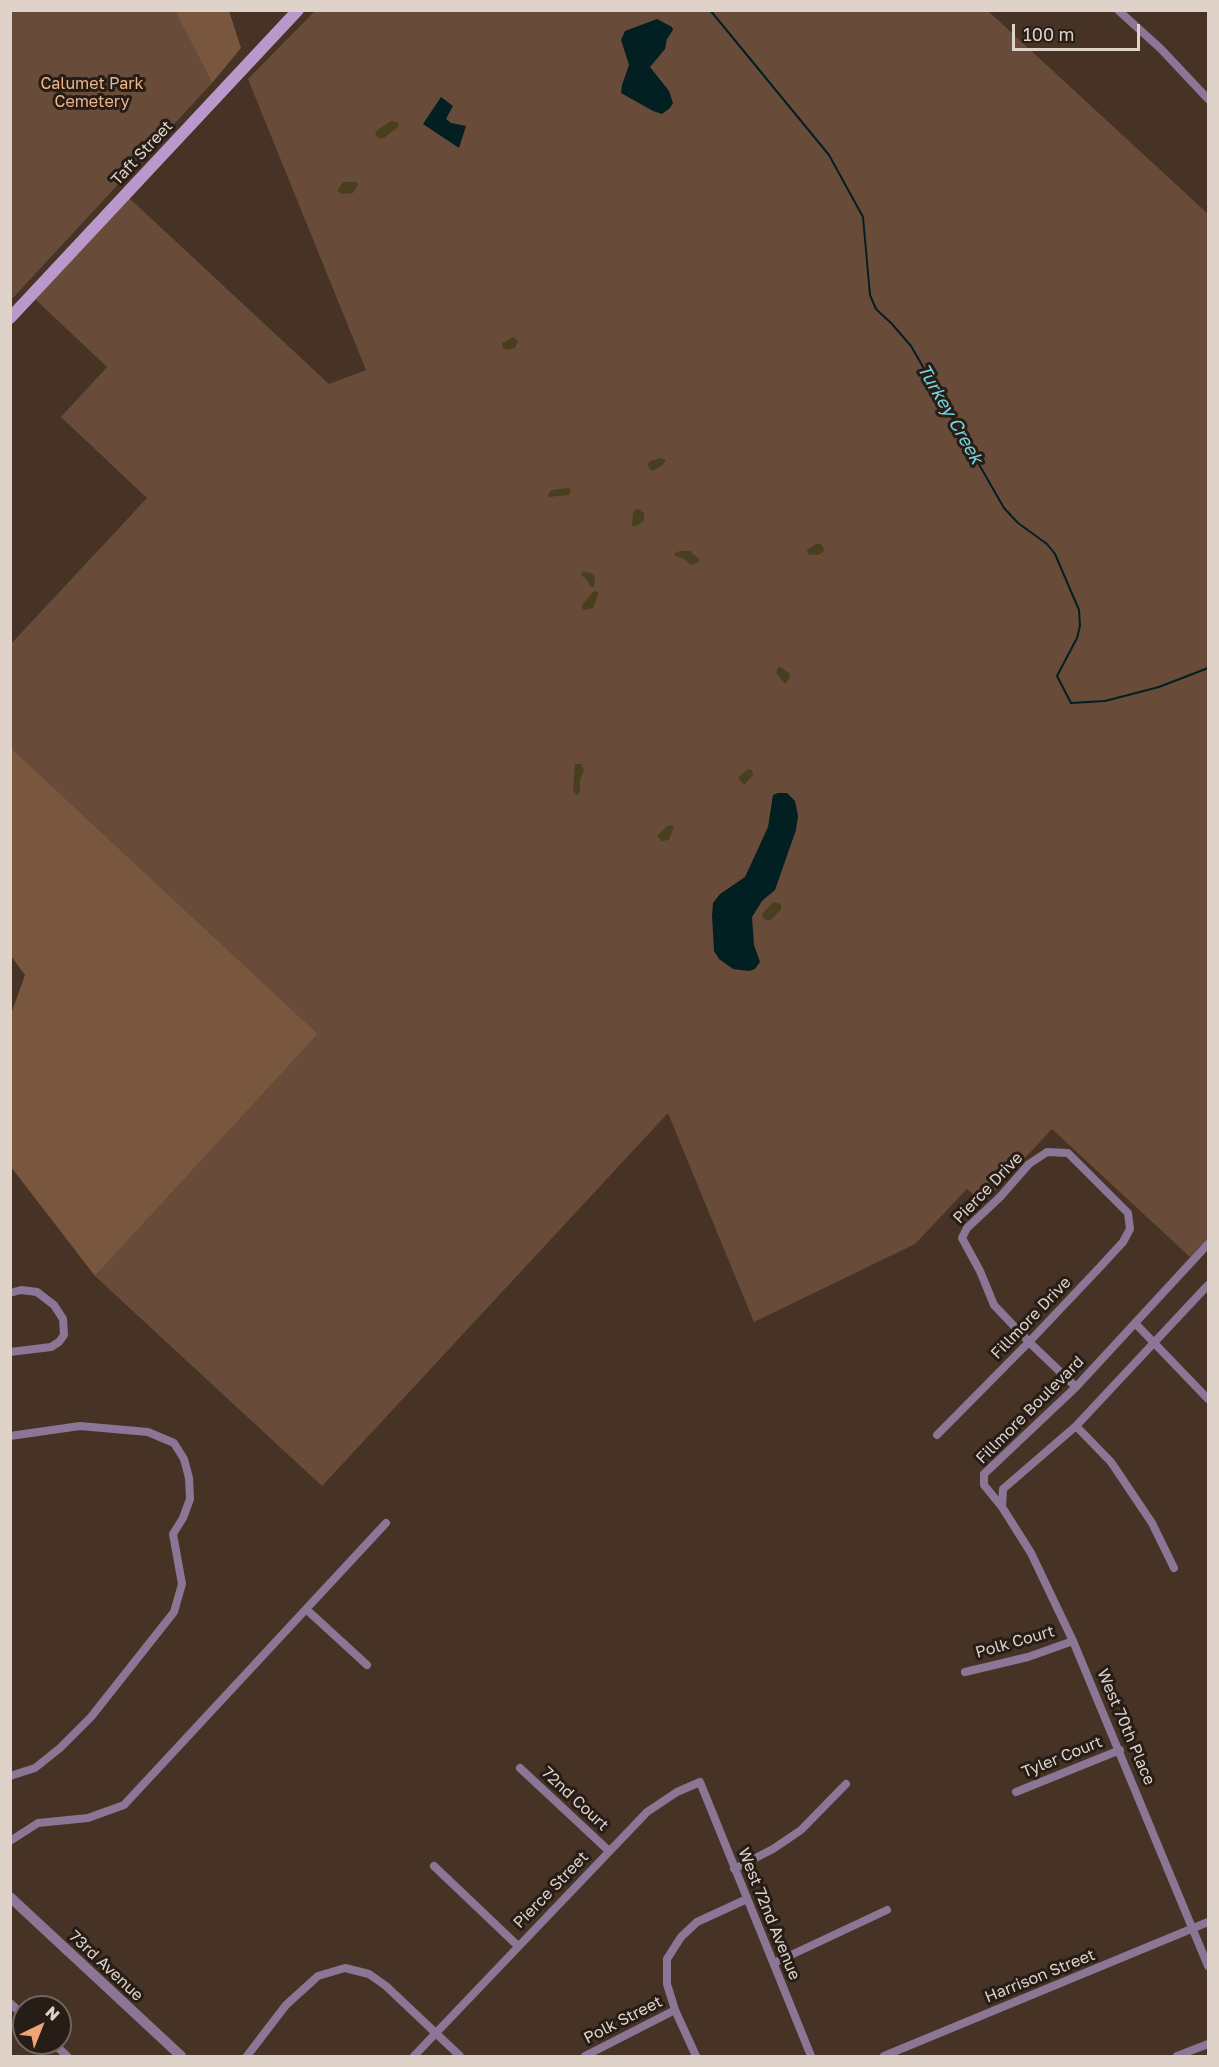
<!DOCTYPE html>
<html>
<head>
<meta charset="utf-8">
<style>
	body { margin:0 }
	#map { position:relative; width:1219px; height:2067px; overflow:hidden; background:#473325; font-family:"Golos Text",sans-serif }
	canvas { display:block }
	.frame { position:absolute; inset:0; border:12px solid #dfd2c9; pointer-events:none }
	.north { position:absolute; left:12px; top:1995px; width:60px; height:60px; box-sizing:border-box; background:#261d17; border:2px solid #70655e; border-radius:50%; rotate:43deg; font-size:16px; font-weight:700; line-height:24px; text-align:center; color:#dfd2c9 }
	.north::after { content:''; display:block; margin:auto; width:21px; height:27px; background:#efa378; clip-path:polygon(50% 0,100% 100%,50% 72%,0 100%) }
	.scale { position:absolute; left:1012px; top:24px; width:128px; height:27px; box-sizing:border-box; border:3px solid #dfd2c9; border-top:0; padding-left:8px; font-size:18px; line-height:21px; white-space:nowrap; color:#dfd2c9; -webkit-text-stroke:4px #261d17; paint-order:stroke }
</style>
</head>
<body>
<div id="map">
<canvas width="1219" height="2067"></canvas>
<div class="frame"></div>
<div class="north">N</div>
<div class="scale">100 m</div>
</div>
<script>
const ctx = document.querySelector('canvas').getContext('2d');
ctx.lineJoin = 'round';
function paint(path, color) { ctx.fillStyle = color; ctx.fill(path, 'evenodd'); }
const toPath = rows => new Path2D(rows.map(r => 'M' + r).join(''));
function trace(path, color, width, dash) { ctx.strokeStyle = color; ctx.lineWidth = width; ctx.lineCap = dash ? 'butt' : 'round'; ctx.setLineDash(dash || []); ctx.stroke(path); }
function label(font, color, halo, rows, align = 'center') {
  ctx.font = font + ' "Golos Text",sans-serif'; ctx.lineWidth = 6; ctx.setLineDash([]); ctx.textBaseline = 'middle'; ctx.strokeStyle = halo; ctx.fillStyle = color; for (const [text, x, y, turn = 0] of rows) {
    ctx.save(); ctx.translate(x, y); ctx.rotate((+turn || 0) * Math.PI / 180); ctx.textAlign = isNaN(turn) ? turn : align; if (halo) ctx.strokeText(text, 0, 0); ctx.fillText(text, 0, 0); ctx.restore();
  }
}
const green = toPath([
	[11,11,175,11,212,83,11,300],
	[315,11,988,11,1208,214,1208,1238,1190,1257,1052,1129,983,1203,967,1189,915,1244,754,1322,668,1113,322,1486,95,1276,318,1034,11,748,10,645,147,498,61,417,107,367,34,298,128,197,329,384,366,370,248,79]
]);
const forest = toPath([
	[175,11,229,11,241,48,212,83],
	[11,748,318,1034,95,1276,11,1167,11,1014,25,975,11,956]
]);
const sand = toPath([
	[391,121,399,123,397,128,384,138,378,138,375,134,377,130],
	[343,182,356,182,358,184,353,193,342,194,337,191],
	[513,337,518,341,515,348,507,350,503,348,502,343],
	[660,458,666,460,663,465,652,471,649,468,648,464,650,461],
	[568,488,571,489,569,495,548,497,549,492,552,490],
	[638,509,644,513,644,521,634,527,632,525,633,514,634,510],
	[816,544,821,544,824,549,823,552,818,555,808,554,807,550],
	[680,551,690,551,700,560,695,564,691,565,684,559,675,556,675,553],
	[583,571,593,574,595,578,594,587,591,587,587,580,581,575],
	[594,591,598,592,598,595,593,608,583,610,582,605],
	[778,667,781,667,789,673,790,678,785,684,776,673],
	[575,764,581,764,584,770,580,780,580,792,576,795,573,789],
	[748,769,752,770,753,775,744,785,738,778],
	[671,825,674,827,669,840,662,841,657,836,667,826],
	[773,902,781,904,781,909,771,920,767,920,763,918,762,914]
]);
const water = toPath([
	[657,19,672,27,673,30,667,39,665,49,650,67,669,91,673,103,670,108,662,114,653,111,621,93,622,85,629,65,621,40,625,31],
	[441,97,453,106,446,119,451,123,466,126,459,148,423,124],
	[778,793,787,793,795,801,798,816,796,830,775,890,762,901,752,917,754,945,760,962,755,969,749,971,733,969,719,959,714,951,712,916,713,903,720,894,745,877,768,827,773,795]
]);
const stream = toPath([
	[710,10,829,155,863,217,870,295,876,309,892,324,911,346,1004,508,1018,523,1047,544,1055,554,1079,610,1080,626,1077,638,1057,676,1071,703,1105,701,1159,687,1208,668]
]);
const minor = toPath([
	[1118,10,1161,49,1208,99],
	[1208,1244,1076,1387,984,1474,984,1485,1002,1507,1031,1553,1073,1641,1208,1966],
	[10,1293,21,1290,37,1292,54,1305,63,1319,64,1335,59,1342,51,1347,10,1352],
	[1135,1323,1208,1399],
	[1076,1426,1111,1462,1152,1523,1174,1568],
	[937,1435,1029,1342,1100,1267,1123,1242,1130,1229,1128,1213,1068,1153,1047,1152,1029,1164,1000,1197,967,1228,962,1238,980,1271,994,1305,1029,1342,1076,1387],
	[10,1436,80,1426,148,1432,174,1443,184,1459,189,1478,190,1499,183,1518,173,1534,182,1584,174,1612,91,1717,60,1748,35,1768,10,1776],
	[1002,1507,1003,1489,1076,1426,1208,1285],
	[306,1609,367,1665],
	[965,1672,1028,1657,1073,1641],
	[520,1768,609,1851],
	[1016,1792,1120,1750],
	[10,1841,38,1823,88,1818,124,1805,386,1523],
	[434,1866,518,1946],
	[734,1869,773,1849,801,1830,846,1784],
	[774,1963,887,1910],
	[10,2003,24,2016],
	[53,2043,67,2056],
	[247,2056,286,2005,318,1976,345,1968,369,1974,386,1986,460,2056],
	[414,2056,647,1812,677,1792,700,1782,811,2056],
	[585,2056,675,2010],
	[696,2056,675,2010,667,1984,667,1959,681,1937,697,1922,747,1899],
	[884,2056,1208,1922],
	[1177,2056,1208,2044]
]);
const tertiary = toPath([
	[10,1897,181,2056]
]);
const secondary = toPath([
	[10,318,298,10]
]);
const parkNames = [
	["Calumet Park",92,84],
	["Cemetery",92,102]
];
const streetNames = [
	["Taft Street",142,153,-47],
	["Pierce Drive",988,1188,-46],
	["Fillmore Drive",1031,1318,-46],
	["Fillmore Boulevard",1030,1410,-45],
	["Polk Court",1015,1642,-16],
	["West 70th Place",1126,1727,67],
	["Tyler Court",1062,1757,-22],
	["72nd Court",575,1799,43],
	["Pierce Street",551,1890,-46],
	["West 72nd Avenue",769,1914,68],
	["73rd Avenue",106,1966,43],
	["Harrison Street",1040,1976,-22],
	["Polk Street",623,2020,-27]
];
const waterNames = [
	["Turkey Creek",950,414,60]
];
paint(green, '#684c39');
paint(forest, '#79573e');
paint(sand, '#483f1f');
paint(water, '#021f22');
trace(stream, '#021f22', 2);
trace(minor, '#8b7696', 8);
trace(tertiary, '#8b7696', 10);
trace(secondary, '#ba98cb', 12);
label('16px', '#efb48a', '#261d17', parkNames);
label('16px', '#dfd2c9', '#261d17', streetNames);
label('italic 18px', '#78d4dc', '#261d17', waterNames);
</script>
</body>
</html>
